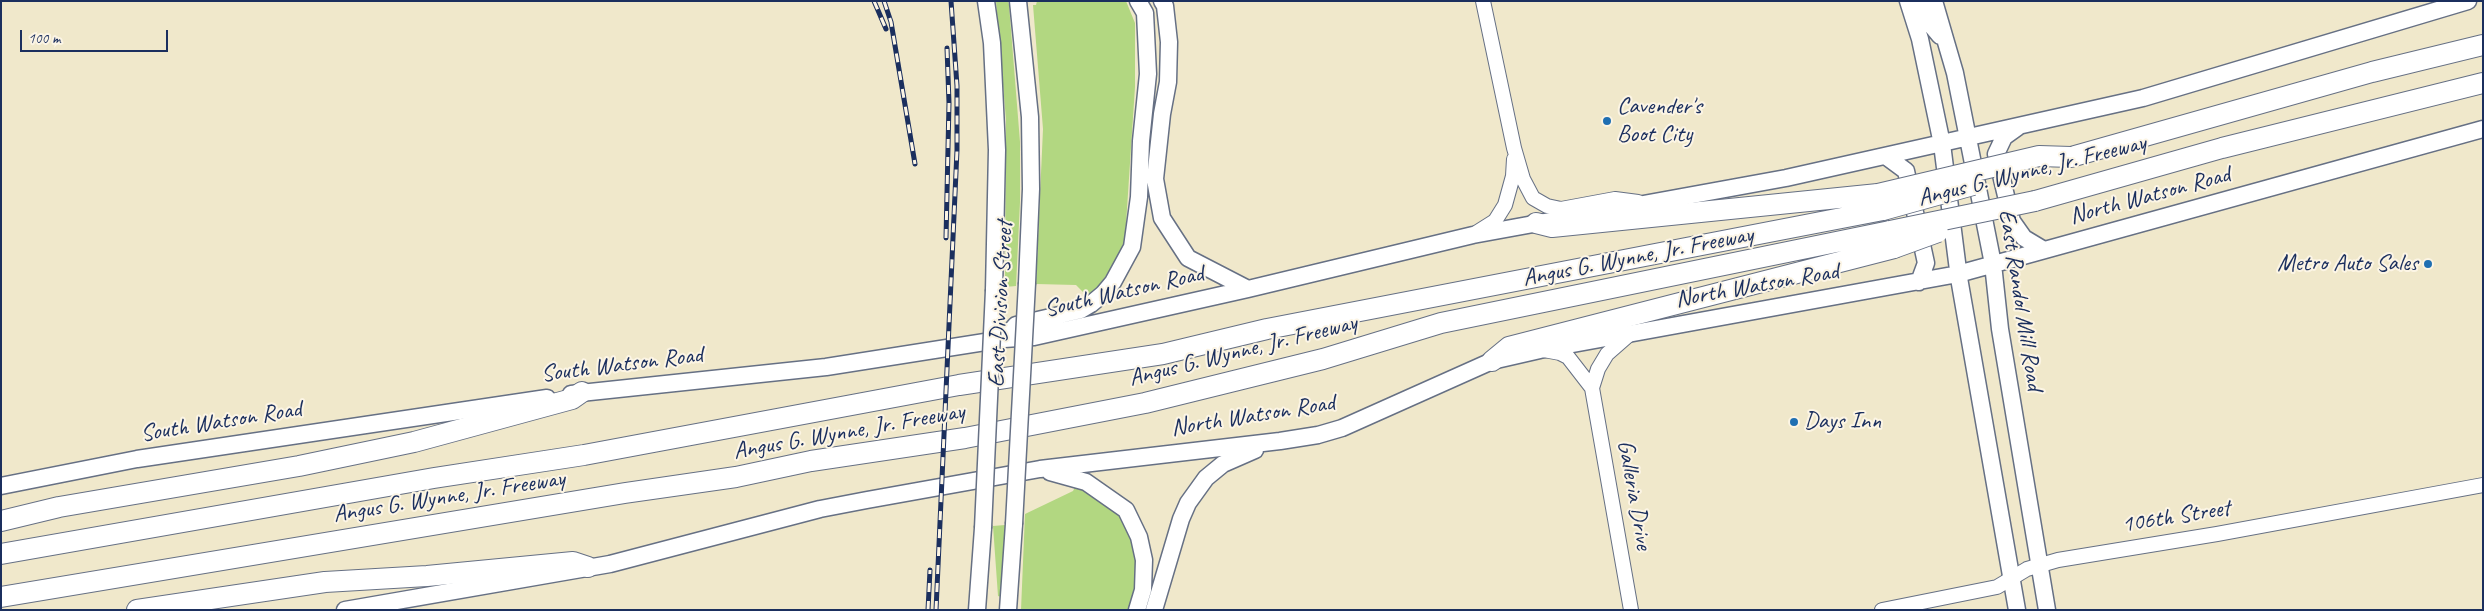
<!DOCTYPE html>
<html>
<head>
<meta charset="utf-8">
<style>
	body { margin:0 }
	#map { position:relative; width:2484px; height:611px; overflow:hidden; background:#f0e8cb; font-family:Caveat,sans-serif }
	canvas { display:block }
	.frame { position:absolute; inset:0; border:2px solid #1b2f5e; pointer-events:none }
	.scale { position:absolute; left:20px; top:30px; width:148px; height:22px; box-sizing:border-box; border:2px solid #1b2f5e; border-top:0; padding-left:6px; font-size:15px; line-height:18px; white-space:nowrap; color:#1b2f5e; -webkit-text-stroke:4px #fcf5e5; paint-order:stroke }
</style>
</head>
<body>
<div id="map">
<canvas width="2484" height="611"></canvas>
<div class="frame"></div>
<div class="scale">100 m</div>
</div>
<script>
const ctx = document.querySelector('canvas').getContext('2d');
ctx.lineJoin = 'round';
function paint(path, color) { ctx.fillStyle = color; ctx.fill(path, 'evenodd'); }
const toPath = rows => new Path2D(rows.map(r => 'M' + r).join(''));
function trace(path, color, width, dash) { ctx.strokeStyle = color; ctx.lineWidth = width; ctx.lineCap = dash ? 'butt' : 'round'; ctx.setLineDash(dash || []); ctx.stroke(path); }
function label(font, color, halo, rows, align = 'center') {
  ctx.font = font + ' Caveat,sans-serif'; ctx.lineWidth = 4; ctx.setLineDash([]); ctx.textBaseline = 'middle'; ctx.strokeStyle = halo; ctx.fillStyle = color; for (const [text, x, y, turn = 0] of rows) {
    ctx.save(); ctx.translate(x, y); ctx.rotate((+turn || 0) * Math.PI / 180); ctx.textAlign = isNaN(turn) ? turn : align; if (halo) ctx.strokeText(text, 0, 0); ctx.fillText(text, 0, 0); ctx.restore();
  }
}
const green = toPath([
	[996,1,1008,1,1009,5,1020,142,1020,202,1016,286,1005,287,1006,120],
	[1037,1,1126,1,1135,23,1135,87,1125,239,1115,264,1096,289,1087,296,1076,285,1036,284,1043,129,1033,5,1036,5],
	[1076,485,1118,512,1135,543,1139,572,1130,610,1021,610,1025,514,1073,491],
	[1005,525,1001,597,998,596,993,526]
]);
const minor = toPath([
	[1483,1,1514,148,1523,179,1533,198,1547,206,1561,209,1615,199,1638,202],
	[1476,233,1495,221,1505,205,1513,176,1514,159],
	[1544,350,1560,353,1568,357,1592,388,1631,610],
	[1592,388,1598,369,1607,354,1631,333],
	[1882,610,1997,587,2027,569,2058,560,2217,534,2483,485]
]);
const major = toPath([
	[986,1,992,43,997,150,994,290],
	[1018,1,1030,117,1031,189,1027,283],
	[1162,1,1165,6,1169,42,1168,82,1162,114,1155,179,1162,218,1188,258,1248,289],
	[1908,1,1920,39,1942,144,1959,278,2017,610],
	[1921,1,1930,24,1940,36],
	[1934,1,1955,73,1993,264,2000,329,2047,610],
	[2018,127,2004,137,1996,154,2012,221,2024,238,2044,250],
	[1887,157,1906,171,1926,263,1919,282],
	[1004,339,1016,325,1081,310,1091,304,1103,294,1113,282,1132,247,1139,197,1141,141,1148,74,1145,13,1138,1],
	[571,394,826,367,1004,339,1034,337,1248,289,1473,235,1786,178,2143,98,2468,1],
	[1050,472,1086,482,1126,510,1139,537,1144,560,1143,590,1137,610],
	[1,486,137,459,547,398],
	[345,610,610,564,820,509,867,500,1040,469,1280,441,1318,435,1342,428,1492,361,1540,350,1958,274,2483,129],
	[977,610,983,528],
	[1008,610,1014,524],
	[1154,610,1181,519,1188,503,1206,478,1223,464,1255,450]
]);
const highway = toPath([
	[2071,157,2372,72,2483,45],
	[2035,201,2222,148,2483,83],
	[1536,223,1552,227,1878,194],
	[1492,361,1509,347,1894,248],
	[1,521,59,507,299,466,414,442,572,399,582,392],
	[1,554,434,478,584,455,959,385,1163,354,1267,329,1883,210],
	[1,597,625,493,736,477,811,461,965,438,1145,403,1323,359,1441,323,1890,231],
	[137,610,325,582,427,576,573,562,588,567]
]);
const rail = toPath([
	[874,1,886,29],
	[884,1,891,22,915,164],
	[946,238,949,103,947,48],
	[928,610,930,570],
	[936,610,957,150,957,86,951,1]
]);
const majorBridge = toPath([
	[1014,524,1027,283],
	[983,528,994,290]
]);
const highwayBridge = toPath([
	[1878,194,2039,156,2071,157],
	[1883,210,1973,185],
	[1890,231,2035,201],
	[1894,248,1938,232]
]);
const markers = [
	[1607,121,5,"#1f6fb2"],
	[2428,264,5,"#1f6fb2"],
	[1794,422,5,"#1f6fb2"]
];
const poiNames = [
	["Cavender's",1617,107],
	["Boot City",1617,135],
	["Metro Auto Sales",2418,264,"right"],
	["Days Inn",1804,422]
];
const streetNames = [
	["Angus G. Wynne, Jr. Freeway",2032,171,-14],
	["North Watson Road",2150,196,-15],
	["Angus G. Wynne, Jr. Freeway",1638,257,-11],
	["North Watson Road",1757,286,-10],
	["South Watson Road",1124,292,-13],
	["East Randol Mill Road",2020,300,81],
	["East Division Street",1001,304,-87],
	["Angus G. Wynne, Jr. Freeway",1243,351,-14],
	["South Watson Road",622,365,-7],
	["North Watson Road",1253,416,-9],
	["South Watson Road",221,422,-9],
	["Angus G. Wynne, Jr. Freeway",849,432,-10],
	["Galleria Drive",1634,495,80],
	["Angus G. Wynne, Jr. Freeway",449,497,-9],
	["106th Street",2176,517,-9]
];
paint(green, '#b2d781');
trace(minor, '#667084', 16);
trace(major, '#667084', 19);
trace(highway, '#667084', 22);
trace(minor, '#fff', 14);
trace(major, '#fff', 16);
trace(highway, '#fff', 20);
trace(rail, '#1b2f5e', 5);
trace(rail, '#fcf5e5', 3, [9]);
trace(majorBridge, '#667084', 19, []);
trace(highwayBridge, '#667084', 22, []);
trace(majorBridge, '#fff', 16);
trace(highwayBridge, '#fff', 20);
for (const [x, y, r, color] of markers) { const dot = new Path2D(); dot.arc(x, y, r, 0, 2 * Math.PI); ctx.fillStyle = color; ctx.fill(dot); trace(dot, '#fcf5e5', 2); }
label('24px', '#1b2f5e', '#fcf5e5', poiNames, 'left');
label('24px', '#1b2f5e', '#fcf5e5', streetNames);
</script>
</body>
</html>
